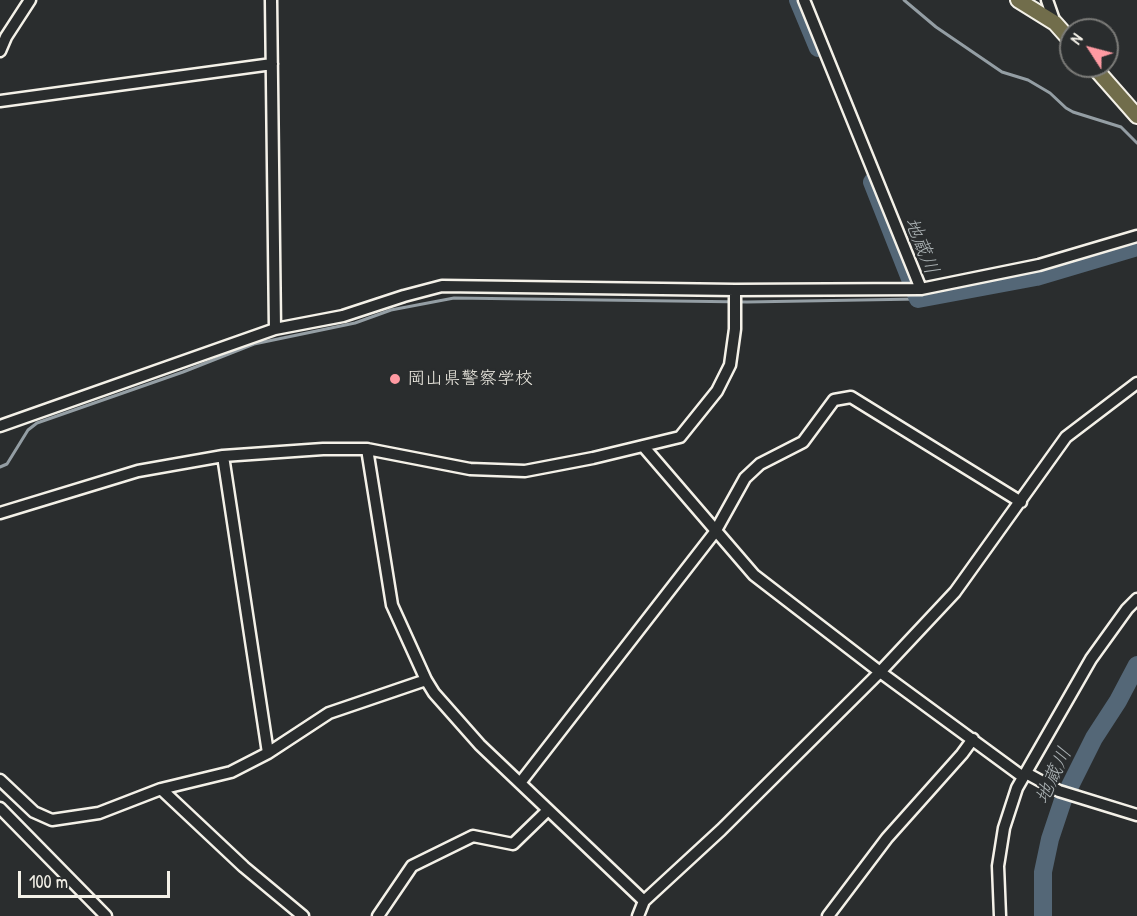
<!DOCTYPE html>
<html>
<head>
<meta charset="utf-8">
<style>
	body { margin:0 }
	#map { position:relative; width:1137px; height:916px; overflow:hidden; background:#2a2d2e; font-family:"Patrick Hand",sans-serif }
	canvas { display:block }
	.north { position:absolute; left:1059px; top:18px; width:60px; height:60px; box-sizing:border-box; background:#2a2d2e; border:2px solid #7b7b78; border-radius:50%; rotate:306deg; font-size:16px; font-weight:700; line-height:24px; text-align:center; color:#f4f1e8 }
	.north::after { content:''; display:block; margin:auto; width:21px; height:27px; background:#ff9aa2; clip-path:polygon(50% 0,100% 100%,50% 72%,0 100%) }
	.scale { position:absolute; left:18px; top:871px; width:152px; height:27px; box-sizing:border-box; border:3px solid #f4f1e8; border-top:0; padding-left:8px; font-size:18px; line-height:21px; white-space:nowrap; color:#f4f1e8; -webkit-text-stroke:4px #2a2d2e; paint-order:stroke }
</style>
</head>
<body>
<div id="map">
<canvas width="1137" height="916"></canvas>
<div class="north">N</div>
<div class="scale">100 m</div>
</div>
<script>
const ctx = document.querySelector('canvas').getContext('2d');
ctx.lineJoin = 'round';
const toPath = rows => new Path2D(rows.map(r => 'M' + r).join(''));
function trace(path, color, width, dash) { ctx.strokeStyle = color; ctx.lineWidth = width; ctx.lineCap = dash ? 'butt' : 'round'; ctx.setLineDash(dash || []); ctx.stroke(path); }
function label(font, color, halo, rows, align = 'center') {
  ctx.font = font + ' "Patrick Hand","Klee One",sans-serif'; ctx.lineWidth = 4.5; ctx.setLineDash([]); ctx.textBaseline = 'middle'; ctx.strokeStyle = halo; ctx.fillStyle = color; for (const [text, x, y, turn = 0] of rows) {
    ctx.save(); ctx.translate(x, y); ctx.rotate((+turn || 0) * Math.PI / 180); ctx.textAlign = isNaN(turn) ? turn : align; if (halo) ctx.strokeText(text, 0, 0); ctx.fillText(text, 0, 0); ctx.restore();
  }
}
const stream = toPath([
	[904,0,936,27,1002,72,1028,80,1050,93,1066,108,1073,112,1121,127,1137,143],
	[0,467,7,464,28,430,37,423,183,372,254,344,355,323,391,310,454,298,747,302,918,299]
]);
const river = toPath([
	[798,0,818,48],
	[872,182,918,299,1036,277,1137,247],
	[1043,916,1043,872,1050,839,1063,800,1094,738,1118,701,1137,665]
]);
const minor = toPath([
	[271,0,275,329],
	[804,0,921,289],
	[1047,0,1055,23],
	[0,51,6,37,30,0],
	[0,101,272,64],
	[0,426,275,329,343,316,404,296,442,286,735,290,921,289,1039,265,1137,236],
	[643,446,754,575,880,672,1023,777],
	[367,449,392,605,426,680,434,693,480,745,644,901],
	[223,456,268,753],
	[0,513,138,471,223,456,323,449,367,449,470,469,525,471,593,458,680,437,717,391,730,365,735,329,735,290],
	[1026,773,1059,791,1137,815],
	[0,780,34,812,52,820,99,813,161,789,231,772,268,753,329,713,426,680],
	[520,783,715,532,745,478,760,464,803,442,834,400,851,397,1021,502],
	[161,789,244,867,303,916],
	[0,808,106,916],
	[378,916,412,866,473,836,513,844,547,811],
	[638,916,644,901,721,830,880,672,955,592,1066,437,1137,383],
	[828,916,887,838,962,754,973,739],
	[1000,916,998,866,1004,828,1017,788,1091,659,1127,609,1137,599]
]);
const major = toPath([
	[1018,0,1055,23,1071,41],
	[1093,66,1137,116]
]);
const markers = [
	[395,379,6,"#ff9aa2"]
];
const poiNames = [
	["岡山県警察学校",407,379]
];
const waterNames = [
	["地蔵川",921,246,68],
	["地蔵川",1054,776,-65]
];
trace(stream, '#949ea4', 3);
trace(river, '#546777', 18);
trace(minor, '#f4f1e8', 15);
trace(major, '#f4f1e8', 18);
trace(minor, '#2a2d2e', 10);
trace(major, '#716d4b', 14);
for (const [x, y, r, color] of markers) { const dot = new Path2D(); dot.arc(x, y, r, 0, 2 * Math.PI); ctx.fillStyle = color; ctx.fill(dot); trace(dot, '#2a2d2e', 2); }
label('18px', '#f4f1e8', '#2a2d2e', poiNames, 'left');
label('italic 20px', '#acb3b5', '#2a2d2e', waterNames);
</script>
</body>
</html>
